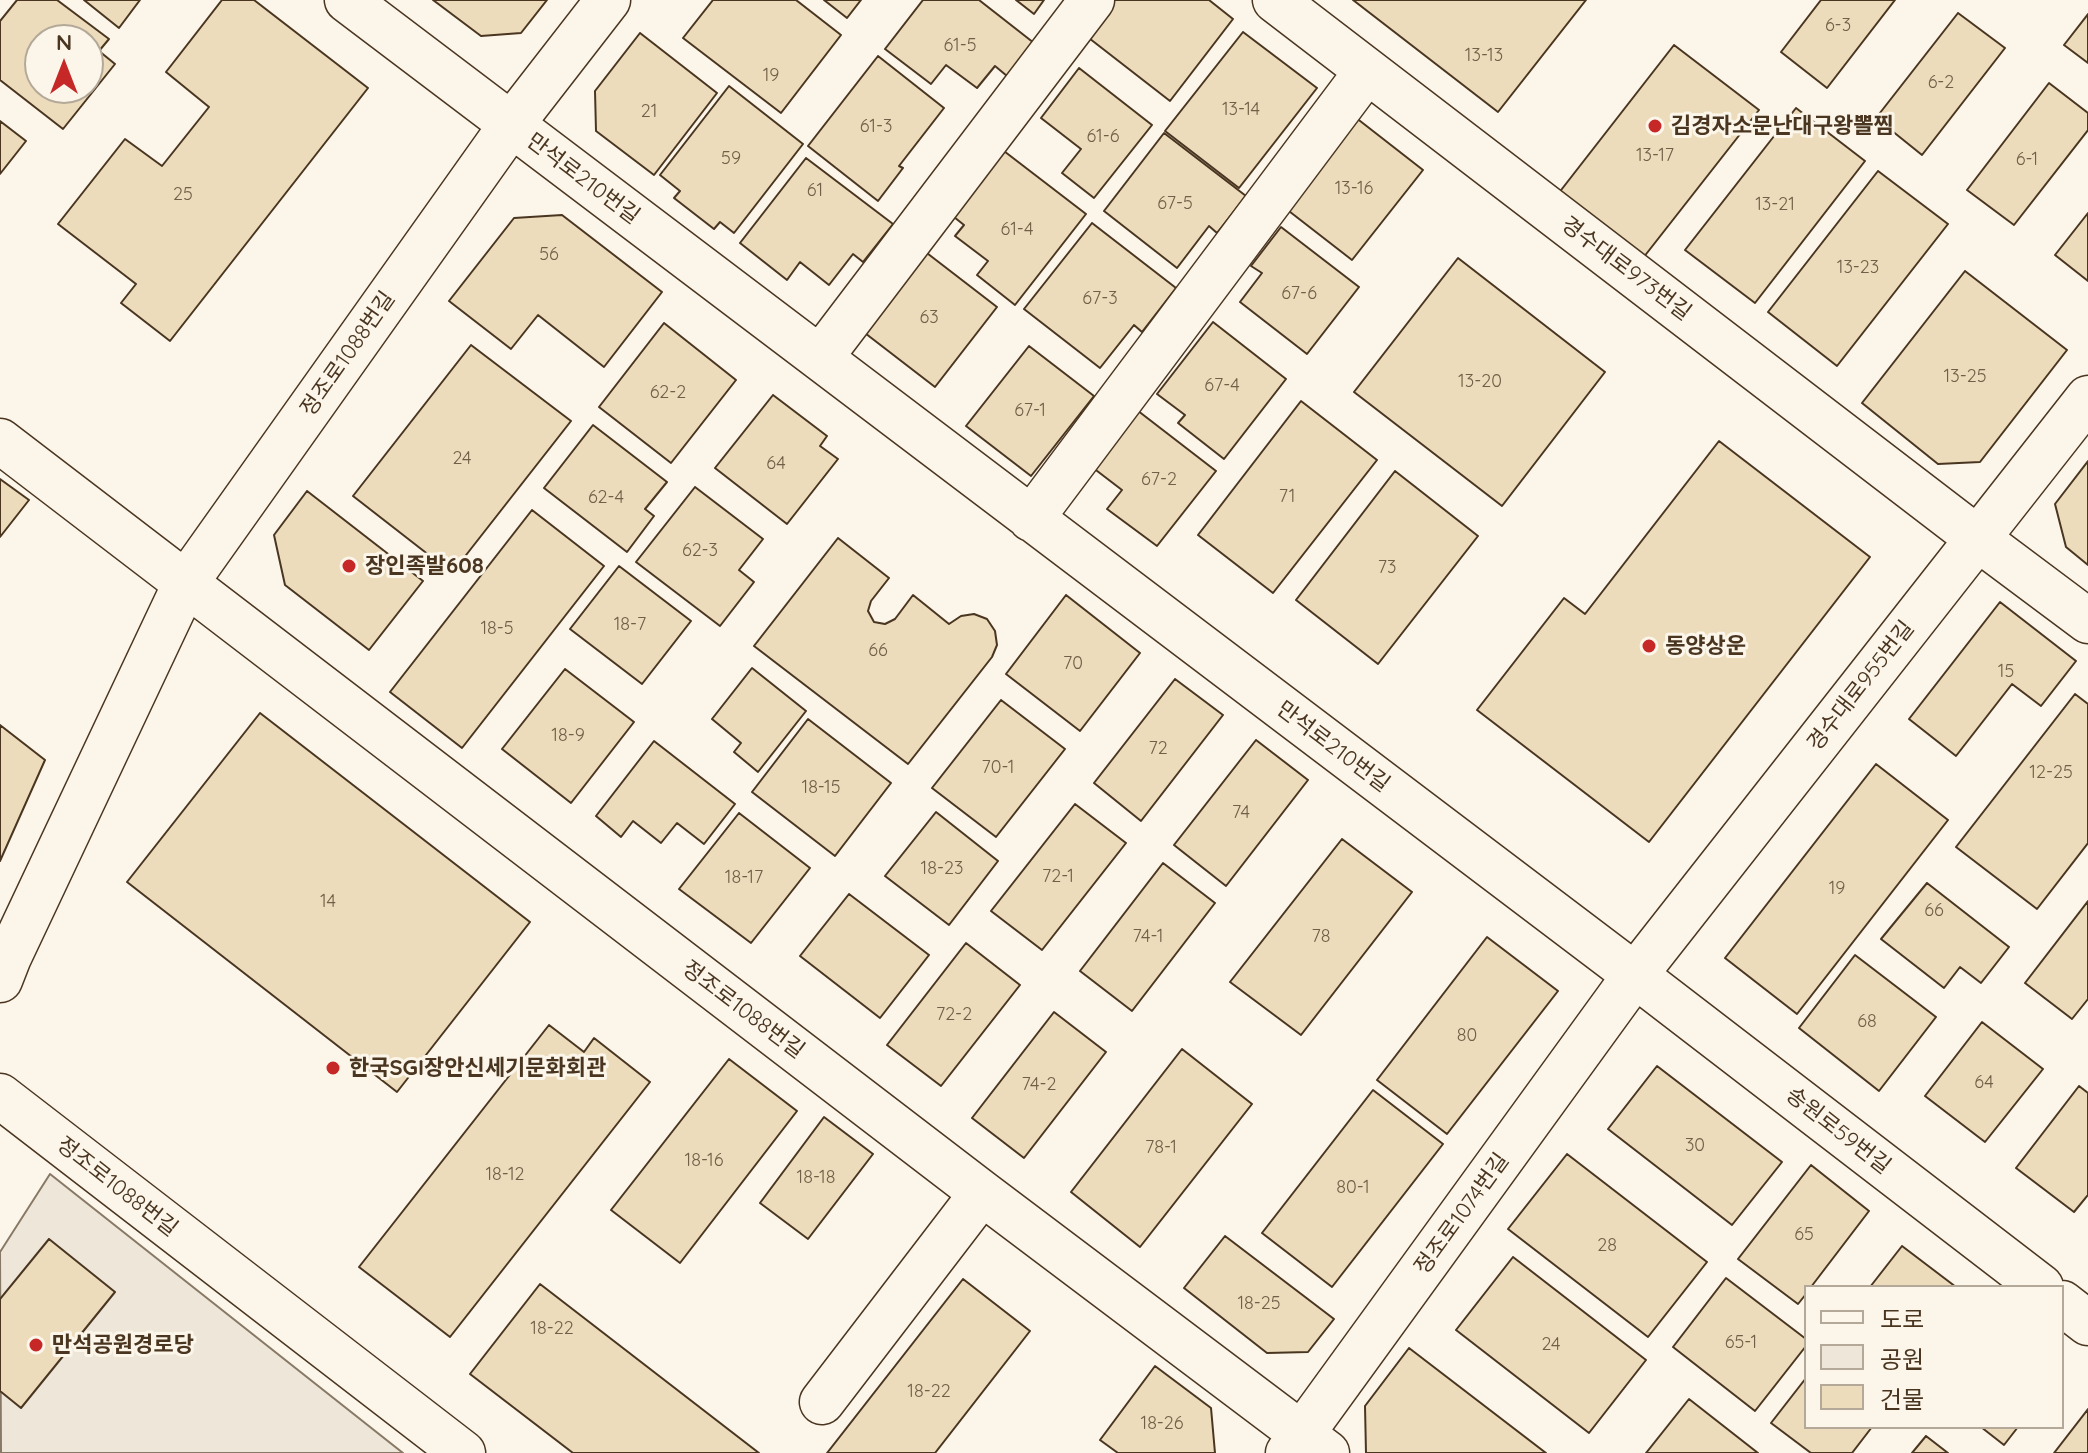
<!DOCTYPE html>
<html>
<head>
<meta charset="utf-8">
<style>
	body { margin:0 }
	#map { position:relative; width:2088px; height:1453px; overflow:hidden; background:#fbf6e9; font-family:Quicksand,"Noto Sans KR",sans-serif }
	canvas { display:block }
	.legend { position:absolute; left:1804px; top:1285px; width:260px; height:144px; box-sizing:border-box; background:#fbf6e9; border:2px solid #b4a999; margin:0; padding:10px 14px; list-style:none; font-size:24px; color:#4a3520 }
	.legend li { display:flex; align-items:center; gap:16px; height:40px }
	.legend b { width:40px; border:2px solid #b4a999 }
	.north { position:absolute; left:24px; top:24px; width:80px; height:80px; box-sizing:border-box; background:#fbf6e9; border:2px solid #b4a999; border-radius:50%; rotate:0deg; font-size:22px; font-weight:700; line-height:32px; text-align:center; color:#4a3520 }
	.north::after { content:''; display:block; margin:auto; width:28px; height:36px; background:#c62828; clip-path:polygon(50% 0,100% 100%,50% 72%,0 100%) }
</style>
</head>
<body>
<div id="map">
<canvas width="2088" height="1453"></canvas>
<ul class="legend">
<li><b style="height:10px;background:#fbf6e9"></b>도로</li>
<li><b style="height:22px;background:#ede6d9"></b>공원</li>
<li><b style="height:22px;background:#ecdcbc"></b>건물</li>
</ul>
<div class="north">N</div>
</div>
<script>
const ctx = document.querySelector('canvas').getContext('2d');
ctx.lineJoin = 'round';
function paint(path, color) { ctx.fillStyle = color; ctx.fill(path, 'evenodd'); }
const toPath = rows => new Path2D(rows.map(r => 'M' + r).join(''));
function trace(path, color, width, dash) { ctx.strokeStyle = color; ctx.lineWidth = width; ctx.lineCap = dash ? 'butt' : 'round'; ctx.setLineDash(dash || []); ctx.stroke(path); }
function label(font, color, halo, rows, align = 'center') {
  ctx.font = font + ' Quicksand,"Noto Sans KR",sans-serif'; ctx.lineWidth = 6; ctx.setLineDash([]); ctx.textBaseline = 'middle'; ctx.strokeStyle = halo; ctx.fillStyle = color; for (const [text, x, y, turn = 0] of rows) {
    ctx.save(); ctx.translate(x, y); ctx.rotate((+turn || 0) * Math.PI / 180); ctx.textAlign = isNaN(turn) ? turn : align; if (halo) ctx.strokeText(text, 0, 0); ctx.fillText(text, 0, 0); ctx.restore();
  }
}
const green = toPath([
	[50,1174,403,1453,1,1453,0,1252,50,1174]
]);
const building = toPath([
	[17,0,57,0,109,39,99,51,115,64,63,129,0,80,0,21,17,0],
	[40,40,88,40,88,88,40,88,40,40],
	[84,0,140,0,119,28,84,0],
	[222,0,254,0,368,88,170,341,121,303,136,284,58,224,125,139,162,166,209,107,166,72,222,0],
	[433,0,547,0,521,33,481,36,433,0],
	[713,0,796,0,841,35,781,113,683,38,713,0],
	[824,0,861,0,847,18,824,0],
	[923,0,979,0,1034,43,1007,76,995,66,977,88,946,65,931,84,885,49,923,0],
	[1016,0,1044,0,1034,14,1016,0],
	[1112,0,1209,0,1233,19,1170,101,1085,35,1112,0],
	[1353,0,1586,0,1498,112,1353,0],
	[1821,0,1895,0,1827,88,1781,52,1821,0],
	[1958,13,2005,48,1922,155,1876,118,1958,13],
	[2088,14,2088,63,2064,45,2088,14],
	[1243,32,1317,88,1239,188,1165,131,1243,32],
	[640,33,717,93,654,175,596,131,595,91,640,33],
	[1674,45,1759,110,1636,267,1551,203,1674,45],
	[878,56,944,108,899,166,903,168,878,201,808,146,878,56],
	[1079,68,1152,125,1094,198,1062,173,1081,149,1041,118,1079,68],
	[2049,83,2088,113,2088,130,2014,225,1967,190,2049,83],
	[729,86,803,144,734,233,720,222,714,229,674,198,680,191,660,175,729,86],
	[1796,108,1865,161,1755,303,1685,250,1796,108],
	[1355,117,1423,170,1352,260,1285,208,1355,117],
	[0,121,26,141,0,174,0,121],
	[1164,133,1246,196,1217,233,1209,226,1177,268,1104,211,1164,133],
	[1000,148,1086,214,1015,305,977,275,988,261,955,236,964,225,949,213,1000,148],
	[806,158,893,224,863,262,853,254,829,285,800,262,787,280,740,243,806,158],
	[1878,171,1948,224,1837,366,1768,312,1878,171],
	[2088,213,2088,281,2055,255,2088,213],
	[562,215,662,292,604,367,538,315,511,349,449,301,514,218,562,215],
	[1092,223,1176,288,1142,332,1134,325,1100,368,1024,309,1092,223],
	[1281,227,1359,287,1307,354,1240,302,1262,273,1251,266,1281,227],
	[923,250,997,307,935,387,861,330,923,250],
	[1458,258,1605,372,1502,506,1354,392,1458,258],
	[1965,271,2067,350,1980,462,1938,464,1862,403,1965,271],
	[1213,322,1286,379,1224,459,1178,423,1185,415,1157,394,1213,322],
	[664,323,736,380,671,463,599,407,664,323],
	[471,345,571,421,452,573,353,496,471,345],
	[1029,346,1094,396,1031,476,966,426,1029,346],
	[773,395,827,436,820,446,838,459,787,524,715,468,773,395],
	[1301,401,1377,460,1273,593,1198,535,1301,401],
	[1133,407,1216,471,1157,546,1107,509,1122,490,1088,464,1133,407],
	[593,425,667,482,645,509,654,516,627,552,544,488,593,425],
	[1719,441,1870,557,1649,842,1477,710,1564,598,1585,614,1719,441],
	[2088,461,2088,565,2066,547,2055,504,2088,461],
	[1395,471,1478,536,1378,664,1296,600,1395,471],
	[0,479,29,500,0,537,0,479],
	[695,487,763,539,739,570,754,582,720,626,636,562,695,487],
	[307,491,423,581,369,650,285,585,274,535,307,491],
	[532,510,604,566,462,748,390,692,532,510],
	[838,538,889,578,871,601,868,611,874,622,885,624,895,619,913,595,949,624,961,616,974,614,987,619,995,631,997,645,992,657,908,764,754,646,838,538],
	[619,566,691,621,642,684,570,629,619,566],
	[1066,595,1140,653,1080,731,1006,674,1066,595],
	[2000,602,2076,661,2041,706,2012,684,1956,756,1909,719,2000,602],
	[752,668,806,711,758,772,734,752,741,743,712,719,752,668],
	[565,669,634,722,571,803,502,749,565,669],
	[1175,679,1223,715,1141,821,1094,783,1175,679],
	[2075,694,2088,704,2088,843,2037,909,1956,847,2075,694],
	[1001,700,1065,749,996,837,932,788,1001,700],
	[260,713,530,922,397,1092,127,882,260,713],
	[808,719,891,783,835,856,752,792,808,719],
	[0,725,45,760,0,861,0,725],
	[1256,740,1308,780,1226,886,1174,845,1256,740],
	[654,741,735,804,704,844,677,823,661,843,633,821,621,837,596,816,654,741],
	[1876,764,1948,820,1797,1014,1725,958,1876,764],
	[1075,804,1126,843,1042,950,991,911,1075,804],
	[936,812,998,861,949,925,885,876,936,812],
	[739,813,810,868,751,943,679,889,739,813],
	[1342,839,1412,892,1301,1035,1230,982,1342,839],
	[1163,863,1215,903,1132,1011,1080,971,1163,863],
	[1927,883,2009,947,1981,983,1960,967,1944,988,1881,939,1927,883],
	[849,894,929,955,880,1018,800,956,849,894],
	[2088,901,2088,999,2072,1019,2025,983,2088,901],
	[1487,937,1558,991,1447,1134,1377,1080,1487,937],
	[966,943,1020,985,941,1086,887,1045,966,943],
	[1855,955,1936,1017,1879,1091,1799,1028,1855,955],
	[1054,1012,1106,1052,1024,1158,972,1118,1054,1012],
	[1982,1022,2043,1069,1985,1142,1925,1096,1982,1022],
	[549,1025,584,1052,594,1038,650,1082,450,1337,359,1267,549,1025],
	[1182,1049,1252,1104,1140,1247,1071,1192,1182,1049],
	[729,1059,797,1111,680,1263,611,1210,729,1059],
	[1657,1066,1782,1162,1732,1225,1608,1129,1657,1066],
	[2079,1086,2088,1093,2088,1195,2074,1212,2016,1168,2079,1086],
	[1373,1090,1443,1144,1332,1287,1262,1233,1373,1090],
	[824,1117,873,1154,808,1239,760,1203,824,1117],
	[1567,1154,1707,1262,1648,1337,1508,1229,1567,1154],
	[1811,1165,1869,1211,1811,1287,1806,1287,1806,1294,1798,1304,1738,1259,1811,1165],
	[1225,1236,1334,1319,1308,1352,1267,1353,1184,1288,1225,1236],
	[49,1239,115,1292,21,1408,0,1391,0,1299,49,1239],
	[1902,1246,1956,1287,1870,1287,1902,1246],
	[1513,1257,1646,1360,1589,1433,1456,1330,1513,1257],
	[1726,1278,1806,1339,1806,1346,1755,1411,1673,1347,1726,1278],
	[963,1279,1030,1331,935,1453,827,1453,963,1279],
	[540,1284,759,1453,573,1453,470,1374,540,1284],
	[1409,1348,1546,1453,1366,1453,1365,1406,1409,1348],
	[1155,1366,1211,1408,1215,1453,1118,1453,1100,1440,1155,1366],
	[1806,1378,1806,1427,1872,1427,1852,1453,1811,1453,1771,1423,1806,1378],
	[1689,1399,1758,1453,1646,1453,1689,1399],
	[2088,1409,2088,1453,2054,1453,2088,1409],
	[1981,1427,2018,1427,2004,1445,1981,1427],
	[1926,1436,1948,1453,1912,1453,1926,1436]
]);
const minor = toPath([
	[347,0,1635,975,2041,1287],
	[1275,0,1977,538,2088,621],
	[820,358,1092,0],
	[0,441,982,1193,1327,1453],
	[1031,519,1367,71],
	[0,980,9,957,185,584,511,125,608,0],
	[0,1096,463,1453],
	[2062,1303,2088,1323],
	[822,1402,982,1193],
	[1288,1453,1635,975,2088,398]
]);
const markers = [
	[1655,126,8,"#c62828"],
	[349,566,8,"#c62828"],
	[1649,646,8,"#c62828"],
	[333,1068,8,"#c62828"],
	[36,1345,8,"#c62828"]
];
const numberNames = [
	["6-3",1838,26],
	["61-5",960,46],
	["13-13",1484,56],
	["19",771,76],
	["6-2",1941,83],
	["13-14",1241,110],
	["21",649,112],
	["61-3",876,127],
	["61-6",1103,137],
	["13-17",1655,156],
	["59",731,159],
	["6-1",2027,160],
	["13-16",1354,189],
	["61",815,191],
	["25",183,195],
	["67-5",1175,204],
	["13-21",1775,205],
	["61-4",1017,230],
	["56",549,255],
	["13-23",1858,268],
	["67-6",1299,294],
	["67-3",1100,299],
	["63",929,318],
	["13-25",1965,377],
	["13-20",1480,382],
	["67-4",1222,386],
	["62-2",668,393],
	["67-1",1030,411],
	["24",462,459],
	["64",776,464],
	["67-2",1159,480],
	["71",1287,497],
	["62-4",606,498],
	["62-3",700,551],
	["73",1387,568],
	["18-7",630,625],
	["18-5",497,629],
	["66",878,651],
	["70",1073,664],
	["15",2006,672],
	["18-9",568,736],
	["72",1158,749],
	["70-1",998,768],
	["12-25",2051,773],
	["18-15",821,788],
	["74",1241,813],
	["18-23",942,869],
	["72-1",1058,877],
	["18-17",744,878],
	["19",1837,889],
	["14",328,902],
	["66",1934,911],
	["74-1",1148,937],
	["78",1321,937],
	["72-2",954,1015],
	["68",1867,1022],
	["80",1467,1036],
	["64",1984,1083],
	["74-2",1039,1085],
	["30",1695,1146],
	["78-1",1161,1148],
	["18-16",704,1161],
	["18-12",505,1175],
	["18-18",816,1178],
	["80-1",1353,1188],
	["65",1804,1235],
	["28",1607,1246],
	["18-25",1259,1304],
	["18-22",552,1329],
	["65-1",1741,1343],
	["24",1551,1345],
	["18-22",929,1392],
	["18-26",1162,1424]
];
const poiNames = [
	["김경자소문난대구왕뽈찜",1671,126],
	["장인족발608",365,566],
	["동양상운",1665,646],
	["한국SGI장안신세기문화회관",349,1068],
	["만석공원경로당",52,1345]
];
const streetNames = [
	["만석로210번길",583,179,37],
	["경수대로973번길",1626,269,37],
	["정조로1088번길",348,354,-55],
	["경수대로955번길",1861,686,-52],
	["만석로210번길",1333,747,37],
	["정조로1088번길",743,1010,37],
	["송원로59번길",1838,1131,38],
	["정조로1088번길",117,1187,38],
	["정조로1074번길",1462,1214,-54]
];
paint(green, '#ede6d9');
trace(green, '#887966', 2);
paint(building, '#ecdcbc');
trace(building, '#4a3520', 2);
trace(minor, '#4a3520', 47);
trace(minor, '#fbf6e9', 44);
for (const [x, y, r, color] of markers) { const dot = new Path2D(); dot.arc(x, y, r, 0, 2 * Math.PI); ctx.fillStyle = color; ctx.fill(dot); trace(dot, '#fbf6e9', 3); }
label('18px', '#725f47', null, numberNames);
label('bold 22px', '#4a3520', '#fbf6e9', poiNames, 'left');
label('22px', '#4a3520', '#fbf6e9', streetNames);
</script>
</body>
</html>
